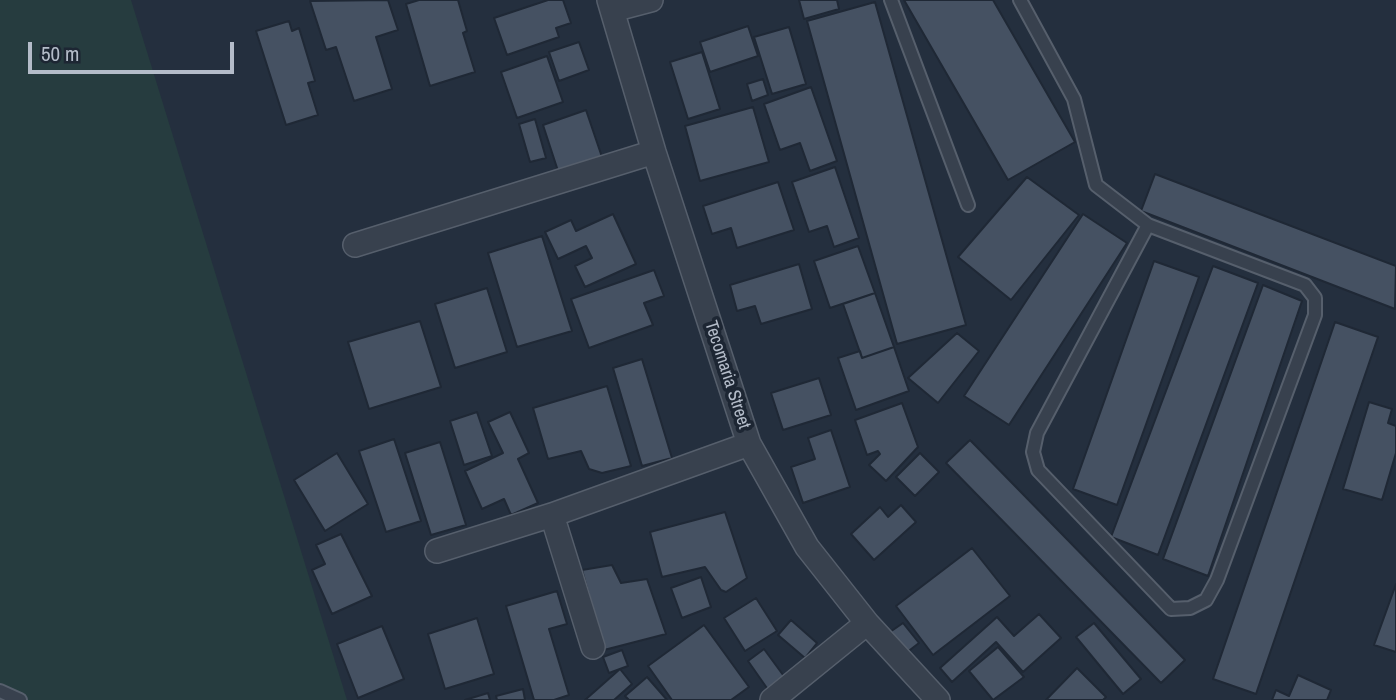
<!DOCTYPE html>
<html>
<head>
<meta charset="utf-8">
<style>
	body { margin:0 }
	#map { position:relative; width:1396px; height:700px; overflow:hidden; background:#242f3e; font-family:"Archivo Narrow",sans-serif }
	canvas { display:block }
	.scale { position:absolute; left:28px; top:42px; width:206px; height:32px; box-sizing:border-box; border:4px solid #b4bcc9; border-top:0; padding-left:9px; font-size:21px; line-height:24px; white-space:nowrap; color:#b4bcc9; -webkit-text-stroke:5px #1d2633; paint-order:stroke }
</style>
</head>
<body>
<div id="map">
<canvas width="1396" height="700"></canvas>
<div class="scale">50 m</div>
</div>
<script>
const ctx = document.querySelector('canvas').getContext('2d');
ctx.lineJoin = 'round';
function paint(path, color) { ctx.fillStyle = color; ctx.fill(path, 'evenodd'); }
const toPath = rows => new Path2D(rows.map(r => 'M' + r).join(''));
function trace(path, color, width, dash) { ctx.strokeStyle = color; ctx.lineWidth = width; ctx.lineCap = dash ? 'butt' : 'round'; ctx.setLineDash(dash || []); ctx.stroke(path); }
function label(font, color, halo, rows, align = 'center') {
  ctx.font = font + ' "Archivo Narrow",sans-serif'; ctx.lineWidth = 7; ctx.setLineDash([]); ctx.textBaseline = 'middle'; ctx.strokeStyle = halo; ctx.fillStyle = color; for (const [text, x, y, turn = 0] of rows) {
    ctx.save(); ctx.translate(x, y); ctx.rotate((+turn || 0) * Math.PI / 180); ctx.textAlign = isNaN(turn) ? turn : align; if (halo) ctx.strokeText(text, 0, 0); ctx.fillText(text, 0, 0); ctx.restore();
  }
}
const green = toPath([
	[0,0,131,0,347,700,0,700]
]);
const building = toPath([
	[388,0,398,30,376,37,392,89,354,101,336,47,326,50,310,1,388,0],
	[419,0,458,0,467,31,463,33,475,72,430,86,406,4,419,0],
	[548,0,563,0,571,23,556,28,559,37,507,55,494,18,548,0],
	[799,0,837,0,839,9,804,19,799,0],
	[904,0,993,0,1075,142,1008,180,904,0],
	[875,2,966,325,897,344,807,21,875,2],
	[289,21,292,31,299,28,315,81,308,83,318,115,286,125,256,31,289,21],
	[748,26,758,56,710,72,700,42,748,26],
	[789,27,806,84,772,94,754,37,789,27],
	[579,42,589,70,559,81,549,52,579,42],
	[702,52,720,109,688,119,670,62,702,52],
	[547,56,563,102,517,118,501,72,547,56],
	[763,79,768,95,752,101,747,84,763,79],
	[811,87,837,161,810,171,800,143,780,150,764,104,811,87],
	[753,107,769,162,700,181,685,126,753,107],
	[586,110,603,160,559,174,543,125,586,110],
	[535,119,546,158,530,162,519,124,535,119],
	[835,167,859,238,834,247,827,226,809,232,792,182,835,167],
	[1155,174,1396,266,1395,309,1141,211,1155,174],
	[1027,177,1079,215,1011,300,958,257,1027,177],
	[778,182,794,230,737,248,731,228,712,234,703,206,778,182],
	[613,214,636,264,585,287,575,266,592,258,586,246,558,259,545,232,571,220,576,231,613,214],
	[1083,214,1127,243,1009,425,964,396,1083,214],
	[542,236,572,331,517,347,488,253,542,236],
	[858,246,875,293,830,308,814,261,858,246],
	[1154,261,1199,277,1117,505,1073,489,1154,261],
	[799,264,812,309,761,324,755,306,737,311,730,285,799,264],
	[1213,266,1258,283,1158,555,1111,537,1213,266],
	[654,270,664,296,644,303,653,325,589,348,571,299,654,270],
	[1263,285,1302,301,1208,576,1163,559,1263,285],
	[487,288,507,352,455,368,435,304,487,288],
	[875,293,894,347,862,358,843,304,875,293],
	[420,321,441,387,369,409,348,342,420,321],
	[1335,322,1378,337,1256,694,1213,679,1335,322],
	[957,333,979,351,938,403,908,378,957,333],
	[894,347,909,391,856,410,838,358,860,351,862,358,894,347],
	[642,359,672,458,642,466,613,368,642,359],
	[819,378,831,415,783,430,771,393,819,378],
	[607,386,631,466,602,473,589,469,581,451,548,459,533,408,607,386],
	[1369,402,1392,409,1388,423,1396,426,1396,453,1382,500,1343,489,1369,402],
	[902,403,918,447,886,481,869,465,880,454,878,451,867,455,855,420,902,403],
	[477,412,492,456,464,465,450,421,477,412],
	[510,412,529,453,518,459,538,503,511,515,504,499,482,509,465,471,503,453,488,422,510,412],
	[831,430,850,487,803,503,791,467,815,459,808,438,831,430],
	[394,439,421,521,386,532,359,451,394,439],
	[970,440,1185,660,1161,683,946,463,970,440],
	[440,442,466,525,431,535,405,453,440,442],
	[337,453,368,504,325,531,294,480,337,453],
	[920,453,939,472,915,496,896,477,920,453],
	[901,505,916,522,874,560,851,534,880,507,888,517,901,505],
	[725,512,747,578,726,592,721,590,705,567,662,577,650,532,725,512],
	[341,534,372,596,332,614,312,570,325,564,316,545,341,534],
	[972,548,1010,596,933,655,896,606,972,548],
	[612,565,621,583,647,579,666,634,604,650,582,570,612,565],
	[701,577,711,607,682,618,671,588,701,577],
	[1396,584,1396,652,1374,645,1396,584],
	[557,591,567,624,549,629,569,695,554,700,534,700,506,606,557,591],
	[756,598,777,631,745,651,724,618,756,598],
	[1039,614,1061,638,1023,672,996,642,952,682,940,668,997,617,1014,636,1039,614],
	[477,618,494,674,445,689,428,634,477,618],
	[791,620,817,643,805,658,778,635,791,620],
	[903,623,919,643,906,653,890,632,903,623],
	[1094,623,1141,679,1123,694,1076,637,1094,623],
	[704,625,749,687,731,700,672,700,648,666,704,625],
	[382,626,404,679,358,698,337,644,382,626],
	[998,647,1024,677,993,700,969,671,998,647],
	[764,649,786,679,769,691,748,661,764,649],
	[622,650,628,666,609,673,603,657,622,650],
	[1077,668,1106,697,1103,700,1046,700,1077,668],
	[620,669,632,684,614,700,585,700,620,669],
	[1298,675,1331,690,1327,700,1272,700,1276,690,1289,696,1298,675],
	[647,677,667,700,629,700,625,696,647,677],
	[523,689,525,700,497,700,496,696,523,689],
	[488,693,490,700,465,700,488,693]
]);
const lane = toPath([
	[891,0,968,205],
	[1020,0,1074,99,1096,185,1148,225,1305,285,1315,298,1315,315,1217,580,1206,600,1190,608,1171,609,1038,470,1033,452,1037,433,1148,225],
	[0,691,20,700]
]);
const street = toPath([
	[609,0,654,152,749,444,807,547,867,623,938,700],
	[613,10,651,0],
	[355,245,654,152],
	[552,515,593,647],
	[437,551,552,515,749,444],
	[772,700,867,623]
]);
const streetNames = [
	["Tecomaria Street",727,375,72]
];
paint(green, '#263c3f');
paint(building, '#455162');
trace(building, '#1f2835', 2);
trace(lane, '#565f6c', 16);
trace(street, '#565f6c', 26);
trace(lane, '#38414e', 12);
trace(street, '#38414e', 23);
label('18px', '#b4bcc9', '#1d2633', streetNames);
</script>
</body>
</html>
